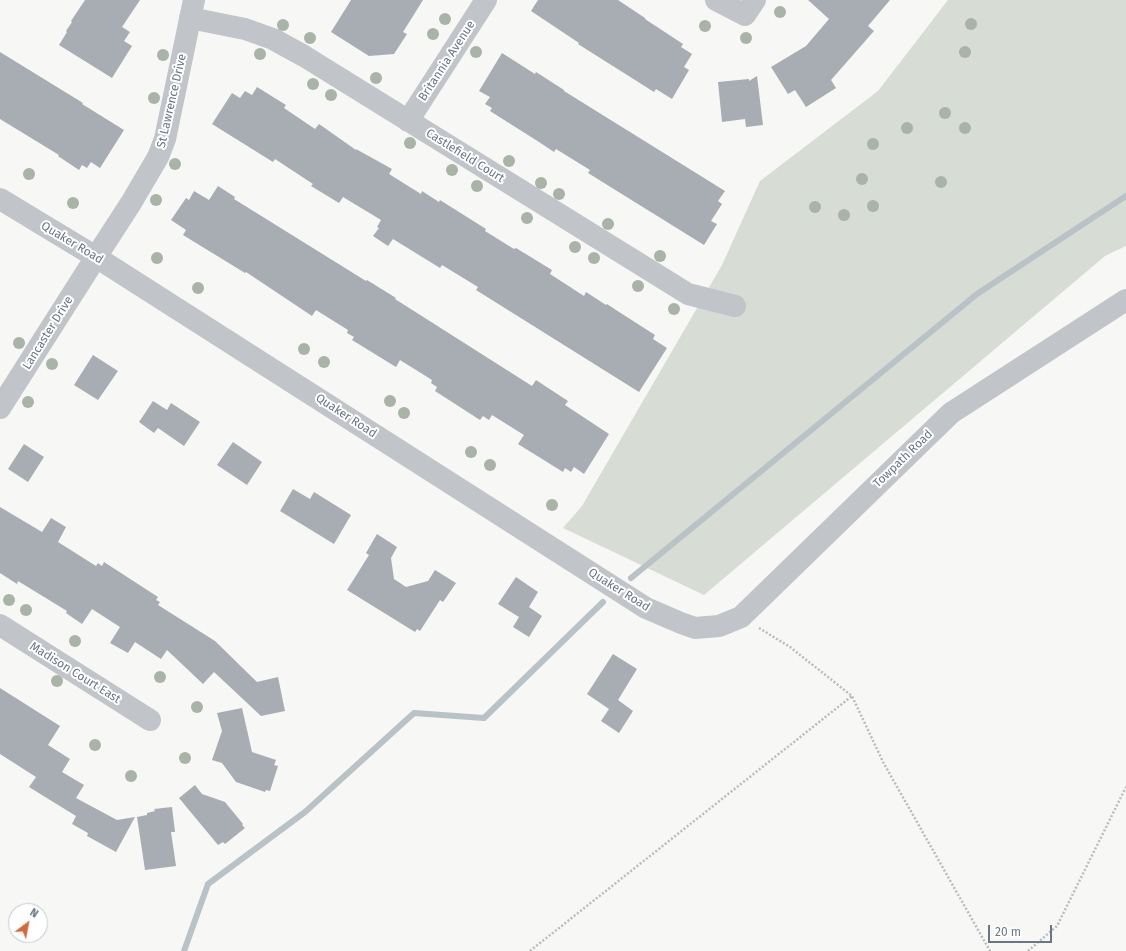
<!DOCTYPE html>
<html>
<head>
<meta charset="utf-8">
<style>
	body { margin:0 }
	#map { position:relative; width:1126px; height:951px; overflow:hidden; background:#f7f7f5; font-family:"Fira Sans",sans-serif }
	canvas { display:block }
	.north { position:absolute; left:8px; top:903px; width:40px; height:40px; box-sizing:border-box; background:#fff; border:1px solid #c3c8cd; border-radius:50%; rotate:32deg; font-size:11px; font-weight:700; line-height:16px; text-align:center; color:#6a7683 }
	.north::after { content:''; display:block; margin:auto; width:14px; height:18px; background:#d2693b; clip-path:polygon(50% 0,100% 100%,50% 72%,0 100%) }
	.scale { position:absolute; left:988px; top:925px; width:64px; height:18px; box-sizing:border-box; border:2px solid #6a7683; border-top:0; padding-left:5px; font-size:12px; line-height:14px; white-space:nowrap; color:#6a7683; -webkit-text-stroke:3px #fff; paint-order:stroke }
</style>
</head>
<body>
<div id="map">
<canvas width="1126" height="951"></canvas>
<div class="north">N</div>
<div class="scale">20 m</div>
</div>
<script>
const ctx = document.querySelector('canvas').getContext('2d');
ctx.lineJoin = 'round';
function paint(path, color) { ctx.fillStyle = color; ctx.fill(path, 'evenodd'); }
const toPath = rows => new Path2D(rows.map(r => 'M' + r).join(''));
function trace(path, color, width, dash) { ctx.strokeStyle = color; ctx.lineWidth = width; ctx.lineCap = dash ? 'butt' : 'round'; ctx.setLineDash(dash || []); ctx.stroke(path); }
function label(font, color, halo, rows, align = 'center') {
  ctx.font = font + ' "Fira Sans",sans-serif'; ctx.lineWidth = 4; ctx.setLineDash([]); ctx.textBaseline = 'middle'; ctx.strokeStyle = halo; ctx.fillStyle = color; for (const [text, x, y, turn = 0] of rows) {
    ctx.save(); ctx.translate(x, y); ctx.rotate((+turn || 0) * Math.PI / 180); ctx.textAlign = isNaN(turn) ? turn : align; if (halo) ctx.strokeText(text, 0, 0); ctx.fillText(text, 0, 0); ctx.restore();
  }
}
const green = toPath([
	[948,0,1126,0,1126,246,1105,256,704,595,563,528,582,506,722,265,760,181,878,91]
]);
const stream = toPath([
	[631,578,977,294,1126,196],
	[184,951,208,884,305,812,414,713,484,718,603,602]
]);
const building = toPath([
	[85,0,140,0,122,27,130,32,124,41,132,46,112,78,59,45,67,32,66,31,72,22,71,21],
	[351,0,423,0,403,32,407,34,394,54,369,56,331,32],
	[538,0,618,0,645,18,645,19,683,44,681,47,692,54,684,67,689,70,672,99,656,89,654,92,578,44,579,43,531,11],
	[808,0,890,0,868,26,874,31,831,80,836,88,806,107,795,90,788,94,771,67,806,46,829,19],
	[0,52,83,103,82,104,124,130,100,168,91,162,87,168,82,165,79,170,58,156,59,155,0,119],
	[502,53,535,74,536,72,564,90,564,91,725,191,718,201,722,204,711,221,717,224,704,245,588,173,590,170,556,149,554,152,539,142,490,111,492,108,485,104,490,97,479,91],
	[757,76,763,125,746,127,745,119,722,122,718,82,749,79,749,81],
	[257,87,286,105,284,108,315,129,319,124,356,150,356,149,392,169,389,174,421,194,422,191,439,202,440,200,486,229,485,231,514,249,516,248,552,270,550,274,584,296,586,292,606,305,607,304,616,310,655,335,653,339,667,348,639,392,476,290,478,287,442,265,440,268,393,239,388,246,373,236,379,228,377,227,381,220,343,197,339,203,311,186,313,184,275,159,273,162,212,124,232,93,240,98,245,91,252,95],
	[218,186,235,197,234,199,366,281,367,280,396,298,395,299,532,386,536,380,568,401,565,405,609,434,584,474,574,467,571,472,565,468,563,472,518,444,524,435,492,415,489,420,483,416,480,420,435,391,437,387,431,383,432,380,400,360,396,367,352,340,354,337,347,333,348,330,316,310,312,316,246,272,245,273,183,235,186,230,171,220,186,198,189,200,194,191,209,200],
	[93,355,118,371,98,400,74,385],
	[153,401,167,410,171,403,200,422,184,446,158,428,154,433,139,422],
	[233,442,262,462,247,485,217,465],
	[24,444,44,457,28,482,8,469],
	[293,489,310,499,314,492,351,515,334,544,280,511],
	[0,507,42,532,51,518,66,527,58,542,96,566,98,563,102,566,104,562,158,597,156,600,160,602,158,605,215,641,257,682,278,677,285,711,261,716,214,672,203,684,167,650,161,659,135,642,128,653,110,643,120,627,92,609,82,624,66,613,67,611,18,581,17,584,0,573],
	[377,534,397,547,391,558,394,579,406,587,428,581,435,570,456,583,443,602,440,600,420,631,417,629,415,632,347,590,369,555,366,553],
	[516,577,538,592,529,607,542,616,529,637,513,627,519,617,498,604],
	[613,654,637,669,618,700,633,711,619,733,601,721,609,709,587,694],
	[0,688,60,726,48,745,70,759,62,772,84,785,76,798,117,820,135,817,116,852,87,836,88,833,72,824,76,816,29,787,36,777,0,754],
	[242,708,252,752,276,760,274,765,278,766,270,791,266,790,265,792,236,782,222,763,212,760,222,731,217,713],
	[195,785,202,794,225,802,243,824,242,825,245,828,225,844,223,842,218,845,179,798],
	[172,807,175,832,171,832,176,866,145,870,137,817,147,815,147,813,155,811,154,809]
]);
const path = toPath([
	[759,628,790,647,852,696,883,762,990,951],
	[530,951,852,696],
	[1028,951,1057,926,1126,787]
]);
const minor = toPath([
	[716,0,745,15,755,0],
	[190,18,245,29,273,39,304,56,688,294,735,306],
	[408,121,486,0],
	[0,199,96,257,646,608,681,623,695,628,719,626,741,617,951,413,1126,300],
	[0,408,96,257,131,203,158,157,165,139,194,0],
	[0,625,150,720]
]);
const trees = [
	[780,12],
	[445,19],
	[971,24],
	[283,25],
	[705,26],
	[433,34],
	[310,38],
	[746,38],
	[476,52],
	[965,52],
	[260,54],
	[163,55],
	[376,78],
	[313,84],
	[331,95],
	[154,98],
	[945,113],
	[907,128],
	[965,128],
	[410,143],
	[873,144],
	[509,161],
	[175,164],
	[452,170],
	[29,174],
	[862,179],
	[941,182],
	[541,183],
	[477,186],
	[559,194],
	[156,200],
	[73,203],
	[873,206],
	[815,207],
	[844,215],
	[527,218],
	[608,224],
	[575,247],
	[660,256],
	[157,258],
	[594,258],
	[638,286],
	[198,288],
	[674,309],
	[19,343],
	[304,349],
	[324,362],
	[52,364],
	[390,401],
	[28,402],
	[404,413],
	[471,452],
	[490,465],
	[552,505],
	[9,600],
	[26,610],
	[75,641],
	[160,677],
	[57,681],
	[197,707],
	[95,745],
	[185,758],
	[131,776]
];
const streetNames = [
	["Britannia Avenue",447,61,-57],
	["St Lawrence Drive",172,101,-77],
	["Castlefield Court",465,156,32],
	["Quaker Road",72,243,31],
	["Lancaster Drive",48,333,-58],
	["Quaker Road",346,416,33],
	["Towpath Road",903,459,-44],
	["Quaker Road",619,590,32],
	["Madison Court East",75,673,32]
];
paint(green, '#d7dcd5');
trace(stream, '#b9c2c7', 6);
paint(building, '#a7adb3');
trace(path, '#b9bcbe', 2.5, [2, 2]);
trace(minor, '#c1c4c8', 22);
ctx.fillStyle = '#a9b3a7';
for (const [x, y] of trees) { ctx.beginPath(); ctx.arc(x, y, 6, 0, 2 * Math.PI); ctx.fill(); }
label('12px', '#6a7683', '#fff', streetNames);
</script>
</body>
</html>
